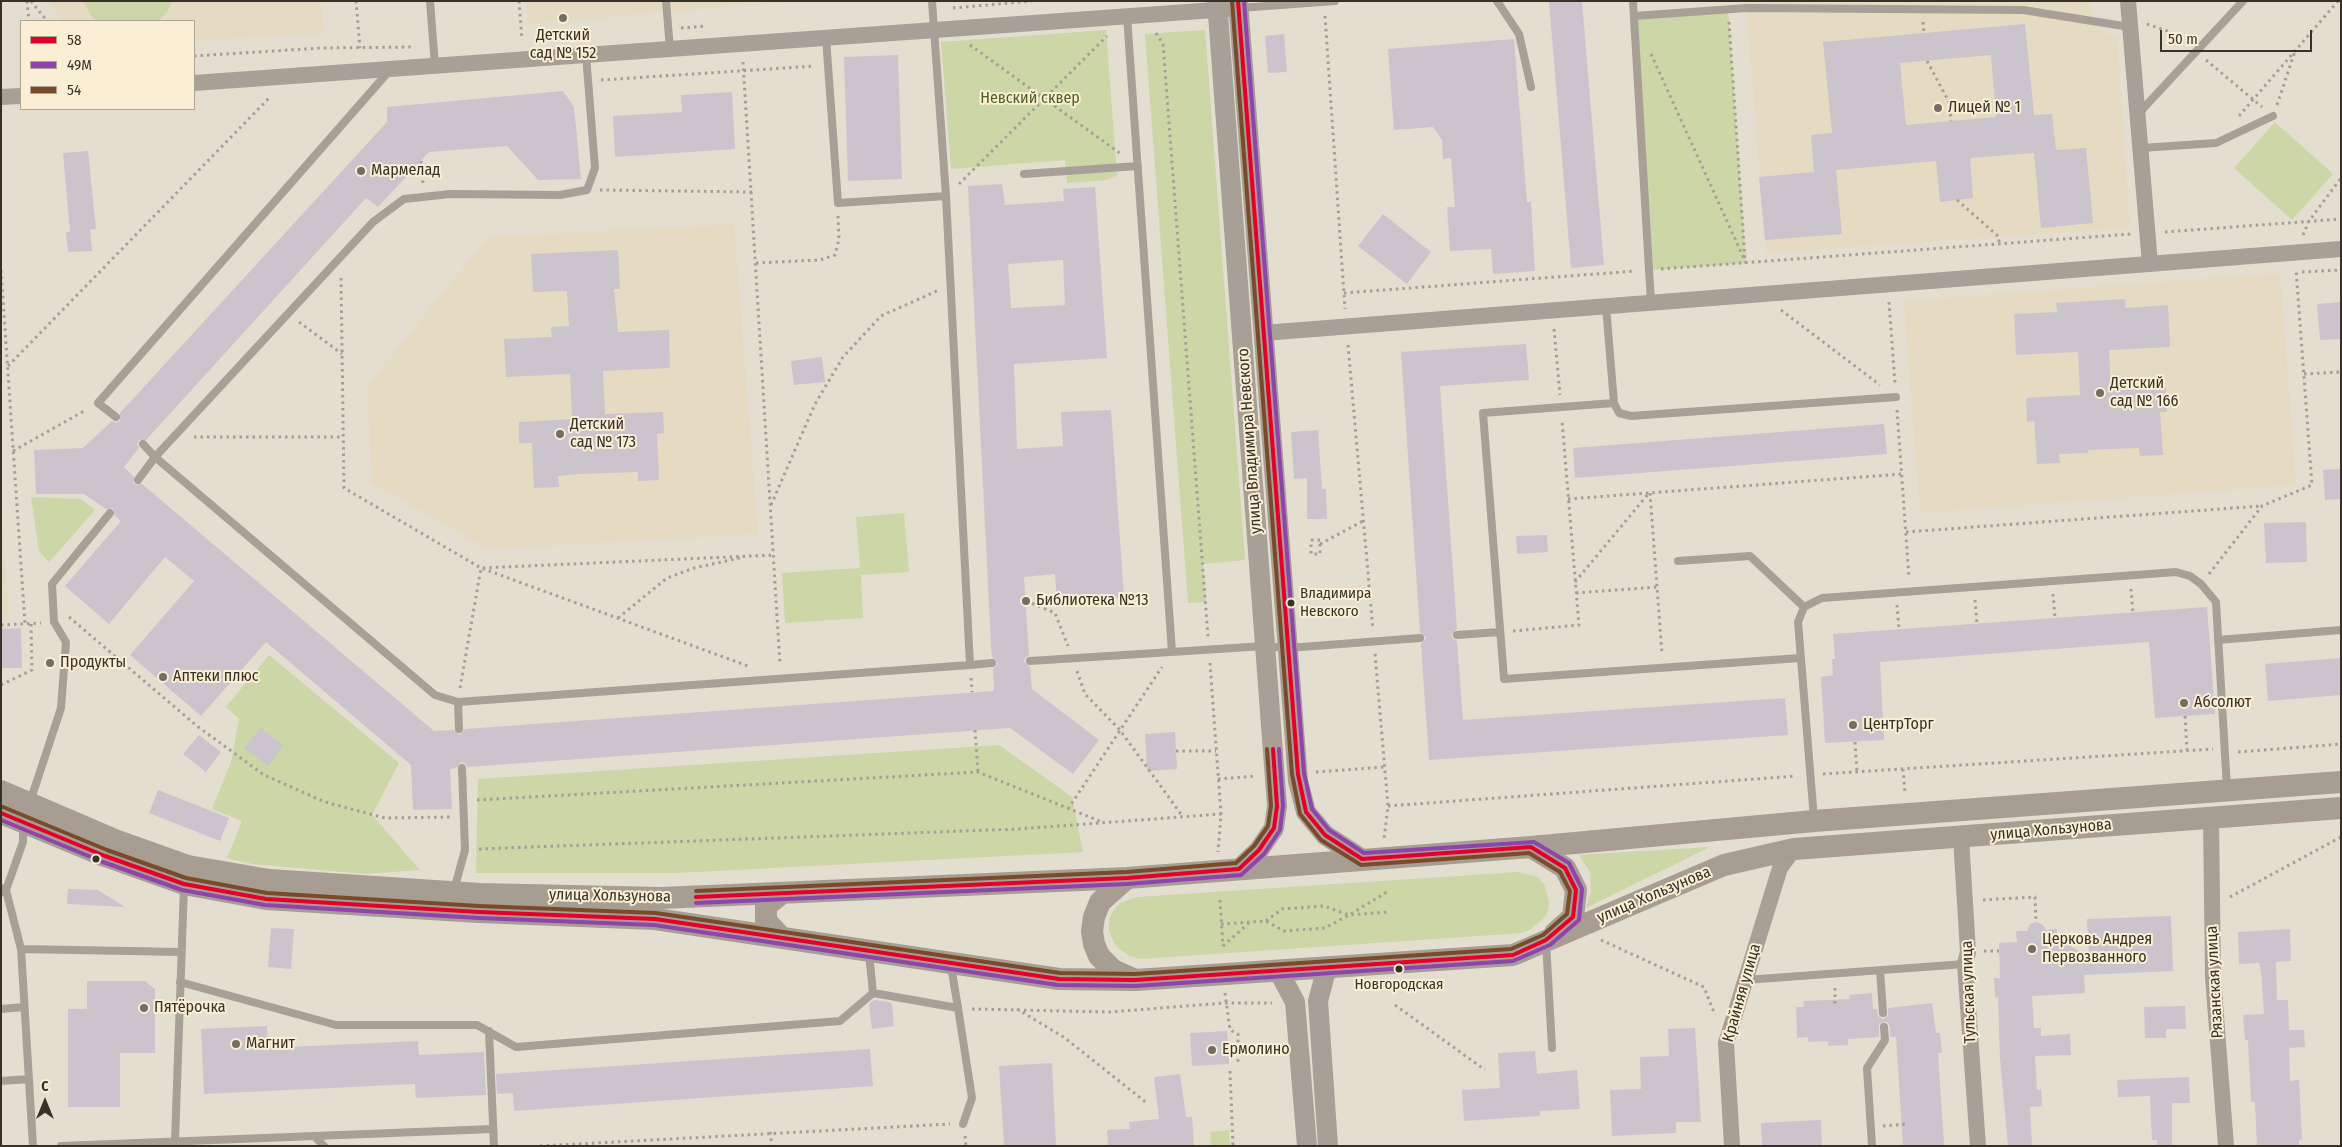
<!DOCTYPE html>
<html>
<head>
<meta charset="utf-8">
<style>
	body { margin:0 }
	#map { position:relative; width:2342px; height:1147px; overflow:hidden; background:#e4ded0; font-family:"Fira Sans Condensed",sans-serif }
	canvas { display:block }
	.frame { position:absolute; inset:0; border:2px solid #363228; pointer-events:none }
	.legend { position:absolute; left:20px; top:20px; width:175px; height:90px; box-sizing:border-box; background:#faeed5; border:1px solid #aca390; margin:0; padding:6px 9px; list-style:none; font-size:15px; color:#363228 }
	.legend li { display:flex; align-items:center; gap:10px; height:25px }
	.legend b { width:25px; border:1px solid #aca390 }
	.north { position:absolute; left:20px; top:1077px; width:50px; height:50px; -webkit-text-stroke:4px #faeed5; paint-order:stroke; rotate:0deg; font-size:14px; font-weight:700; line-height:20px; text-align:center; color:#363228 }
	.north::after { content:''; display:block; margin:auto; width:18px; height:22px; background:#363228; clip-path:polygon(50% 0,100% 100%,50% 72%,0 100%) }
	.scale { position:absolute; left:2160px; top:30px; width:152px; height:22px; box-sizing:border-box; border:2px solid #363228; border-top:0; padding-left:6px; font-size:15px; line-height:18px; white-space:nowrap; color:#363228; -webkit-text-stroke:4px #faeed5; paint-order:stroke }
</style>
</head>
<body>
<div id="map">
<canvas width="2342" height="1147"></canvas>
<div class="frame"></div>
<ul class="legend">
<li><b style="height:6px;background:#e4002b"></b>58</li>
<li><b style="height:6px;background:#8e44ad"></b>49М</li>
<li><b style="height:6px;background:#7a4b2a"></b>54</li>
</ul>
<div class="north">С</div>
<div class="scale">50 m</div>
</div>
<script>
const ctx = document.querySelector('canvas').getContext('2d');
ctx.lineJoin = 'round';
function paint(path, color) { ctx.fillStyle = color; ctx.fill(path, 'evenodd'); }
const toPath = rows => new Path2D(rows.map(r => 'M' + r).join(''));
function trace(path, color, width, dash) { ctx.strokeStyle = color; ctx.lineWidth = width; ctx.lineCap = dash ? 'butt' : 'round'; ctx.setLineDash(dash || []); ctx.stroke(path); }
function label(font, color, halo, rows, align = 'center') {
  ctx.font = font + ' "Fira Sans Condensed",sans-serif'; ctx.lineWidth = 4; ctx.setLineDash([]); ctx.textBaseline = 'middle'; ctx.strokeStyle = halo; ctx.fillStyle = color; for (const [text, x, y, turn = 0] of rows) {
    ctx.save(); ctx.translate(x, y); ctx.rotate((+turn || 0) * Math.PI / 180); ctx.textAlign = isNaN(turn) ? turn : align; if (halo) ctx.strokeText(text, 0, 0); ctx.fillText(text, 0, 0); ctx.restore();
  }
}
const built = toPath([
	[48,1,321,1,324,33,194,41,194,21,62,21],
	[526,1,797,1,528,24],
	[1746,1,2091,1,2093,24,2117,39,2130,228,1766,253],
	[734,224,758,534,488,549,372,483,367,386,488,237],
	[2280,273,2296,485,1920,513,1904,301],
	[1,500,9,618,1,619]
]);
const green = toPath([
	[83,1,172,1,167,12,159,21,97,21,92,17],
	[1728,9,1746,263,1649,270,1634,16],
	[1106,30,1117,175,1107,180,1067,183,1065,160,951,169,941,42],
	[1205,30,1245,560,1203,564,1206,602,1188,603,1145,34],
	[2275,122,2333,174,2292,220,2234,168],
	[31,497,81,499,95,510,49,562,39,551],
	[904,513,909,572,861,575,863,618,785,623,782,573,860,568,856,517],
	[269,655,399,763,372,815,420,870,365,874,252,864,227,858,242,821,212,809,231,762,239,719,226,707],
	[999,745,1072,797,1083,852,676,873,476,873,478,779],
	[1710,847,1586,908,1591,891,1590,872,1579,855],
	[1518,872,1538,877,1544,884,1549,901,1548,911,1544,918,1531,929,1523,933,1140,959,1130,956,1118,948,1113,941,1109,930,1109,919,1114,909,1120,903,1137,897],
	[1229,1130,1230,1146,1211,1146,1210,1132]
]);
const building = toPath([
	[1549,1,1582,1,1604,265,1571,268],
	[2025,24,2034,115,2052,114,2056,150,2086,148,2093,223,2041,228,2034,153,1970,158,1973,198,1940,202,1936,161,1836,170,1842,234,1765,240,1759,177,1814,172,1811,135,1832,133,1823,42],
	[1991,55,1996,117,1906,125,1900,63],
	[1284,34,1287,72,1268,73,1265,36],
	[1514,39,1527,202,1531,202,1535,271,1493,274,1491,249,1450,251,1447,207,1455,207,1451,158,1443,159,1442,140,1433,127,1394,130,1388,49],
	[898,55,902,179,848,181,844,57],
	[563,91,574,107,581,179,538,180,507,146,429,152,378,207,366,198,146,440,139,440,137,445,139,448,124,467,134,477,133,483,137,485,142,484,434,731,453,730,460,735,465,729,994,691,993,669,998,663,992,657,991,645,968,186,1002,184,1005,205,1064,201,1063,189,1095,187,1107,358,1014,364,1017,449,1063,446,1061,412,1111,410,1124,597,1057,602,1055,574,1024,577,1029,655,1025,658,1024,662,1030,667,1032,689,1099,740,1073,774,1010,728,468,767,465,763,461,762,456,768,450,769,452,809,413,810,411,765,266,642,201,716,130,655,194,581,165,557,109,624,65,586,121,521,115,516,113,508,106,509,84,494,36,494,34,450,83,448,112,421,116,423,120,421,120,413,387,122,387,107],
	[1063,260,1065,305,1011,308,1008,264],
	[732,92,735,149,615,157,613,116,682,112,681,95],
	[88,151,96,229,90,230,92,251,68,252,66,232,70,232,63,153],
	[1383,214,1431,252,1407,284,1358,246],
	[618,250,620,289,614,289,618,332,669,330,670,368,603,371,605,414,663,412,664,433,657,434,659,480,638,481,638,472,579,474,558,476,559,487,534,488,532,443,519,443,519,422,572,419,570,374,506,377,504,339,552,337,551,327,569,326,567,291,533,292,531,254],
	[2125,299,2126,308,2168,305,2170,347,2109,350,2111,391,2166,387,2167,412,2160,412,2163,455,2140,456,2139,448,2088,450,2088,453,2059,454,2060,463,2037,464,2034,421,2027,422,2026,398,2080,395,2078,352,2016,355,2014,314,2057,312,2056,303],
	[2341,302,2341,339,2320,340,2317,304],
	[1526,344,1529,380,1440,386,1457,629,1451,635,1453,639,1457,641,1463,720,1785,698,1788,735,1429,760,1421,644,1426,638,1420,632,1401,352],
	[822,357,825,382,794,385,791,361],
	[1884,424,1887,454,1575,478,1573,448],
	[1318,430,1322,489,1326,489,1327,519,1307,519,1307,478,1294,479,1291,432],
	[2341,469,2341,499,2325,500,2323,470],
	[2306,522,2307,562,2266,563,2264,523],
	[1547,535,1548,552,1517,554,1516,536],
	[2207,607,2215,714,2155,718,2149,642,1880,662,1884,740,1825,743,1821,677,1833,675,1832,659,1835,659,1833,634],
	[21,628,22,668,1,668,1,629],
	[2341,658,2341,695,2268,701,2265,664],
	[261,728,283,745,268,766,244,748],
	[1175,732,1177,769,1147,771,1145,734],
	[199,735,221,752,206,772,183,754],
	[158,790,229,818,220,841,149,813],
	[68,889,98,890,125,907,67,904],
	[2171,916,2173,971,2084,975,2085,993,2032,996,2034,1028,2041,1028,2041,1036,2070,1034,2071,1055,2035,1056,2037,1090,2041,1089,2042,1106,2030,1107,2032,1146,2008,1146,2000,1058,1998,997,1995,998,1994,978,2000,978,1999,943,2017,942,2016,931,2027,931,2030,924,2036,922,2042,924,2046,930,2057,929,2057,938,2089,957,2087,919],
	[271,928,294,929,291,969,268,967],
	[2290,929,2291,961,2276,962,2277,1000,2288,1000,2289,1030,2304,1030,2305,1047,2289,1048,2290,1081,2299,1080,2302,1139,2299,1140,2299,1146,2257,1146,2255,1102,2251,1102,2248,1040,2245,1040,2243,1015,2264,1014,2261,971,2259,963,2239,964,2238,932],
	[87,981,145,981,155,989,155,1053,120,1053,120,1107,68,1107,68,1009,87,1009],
	[1872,993,1873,1009,1877,1009,1878,1016,1883,1019,1888,1016,1888,1008,1932,1003,1936,1033,1940,1033,1942,1053,1938,1053,1944,1146,1903,1146,1896,1037,1890,1037,1890,1026,1887,1022,1879,1024,1879,1037,1848,1039,1848,1045,1828,1046,1828,1041,1808,1042,1808,1037,1797,1038,1796,1007,1804,1007,1803,1001,1850,999,1849,995],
	[874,1000,889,1002,892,1004,894,1026,872,1029,869,1004],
	[2185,1006,2186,1029,2166,1029,2166,1038,2145,1038,2144,1007],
	[267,1026,268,1048,418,1041,419,1055,484,1052,486,1095,416,1098,415,1084,204,1094,201,1029],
	[1695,1028,1701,1122,1676,1122,1676,1133,1612,1136,1610,1090,1641,1089,1640,1057,1669,1056,1668,1029],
	[1227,1031,1228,1042,1252,1053,1229,1055,1229,1064,1192,1066,1190,1033],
	[870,1049,873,1086,514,1111,513,1093,497,1094,496,1074],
	[1535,1051,1537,1074,1577,1070,1580,1109,1540,1111,1540,1116,1464,1121,1462,1090,1500,1088,1498,1053],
	[1052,1063,1056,1146,1004,1146,999,1066],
	[1180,1074,1186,1117,1192,1117,1194,1146,1108,1146,1107,1130,1130,1129,1129,1122,1159,1119,1154,1077],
	[2189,1077,2190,1103,2172,1103,2172,1146,2157,1146,2157,1140,2152,1140,2150,1096,2118,1097,2117,1080],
	[1821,1120,1822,1146,1762,1146,1761,1123]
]);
const path = toPath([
	[27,1,29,21],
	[31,1,47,21],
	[356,1,360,48],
	[519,1,522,40],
	[953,8,1032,1],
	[1325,16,1345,309],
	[1729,22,1745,260],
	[1923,22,1924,33],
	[2147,24,2170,32,2185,44],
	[681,28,707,26],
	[1156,33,1163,44,1208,637],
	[970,45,1121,154],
	[1651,54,1746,263],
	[194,56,321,48,415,47],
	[2206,60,2262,107],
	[1927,61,1949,102,1951,121],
	[743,62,780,665],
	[601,80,815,66],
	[2277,105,2295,51],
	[2239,116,2338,1],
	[421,161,423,184],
	[959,184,1107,36],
	[600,190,752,192],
	[1957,200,1999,237,1999,244],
	[2165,232,2341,219],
	[2303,235,2309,221,2341,178],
	[756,263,820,260,835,255,839,239,838,216],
	[1661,269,2131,234],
	[1,270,25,624],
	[2302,272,2341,270],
	[341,278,344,488,481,568,774,555],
	[1344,293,1635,271],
	[1889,302,1895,383],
	[1781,310,1880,385],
	[299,322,342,354],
	[1554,329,1560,395],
	[1348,345,1373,630],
	[8,366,271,96],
	[2304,374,2341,372],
	[1897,410,1909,578],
	[194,437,343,437],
	[13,451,86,410],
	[1650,493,1662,654],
	[1568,499,1902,474],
	[771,505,815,404,843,357,881,316,939,290],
	[1906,532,2261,506],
	[1311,540,1320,540,1320,554,1311,554,1311,540],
	[1320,544,1363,521],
	[2209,574,2262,506,2312,485,2296,269],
	[1575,582,1649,493],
	[2131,589,2133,613],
	[1576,593,1657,587],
	[2053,594,2055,618],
	[1975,600,1977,624],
	[1026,601,1055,613,1068,646],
	[1897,605,1899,629],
	[69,617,197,726,264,775,325,802,385,818,451,817],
	[618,618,667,578,694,568,740,558],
	[1,625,41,623],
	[1513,631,1579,625,1562,421],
	[1375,654,1388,806,1384,839],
	[1210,663,1221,814,1218,852],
	[1077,671,1085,694,1120,730,1183,817],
	[971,678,972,692],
	[1,685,32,670,31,623],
	[460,688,481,568,748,666],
	[2185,716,2187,750],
	[975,730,978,772],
	[1855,742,1857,772],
	[1176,751,1216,751],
	[2238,752,2341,744],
	[1903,769,1905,793],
	[1316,772,1385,767],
	[1823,774,2213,749],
	[1218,779,1256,776],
	[477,800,978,772,1102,822],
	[1388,806,1796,776],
	[1068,809,1162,667],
	[479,849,1018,829,1221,814],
	[2230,897,2341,837],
	[1220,900,1223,946],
	[1983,900,2035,897,2036,922],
	[1266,921,1282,909,1324,906,1349,915,1387,892],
	[1221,924,1266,921,1284,931,1325,928,1349,915,1388,912],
	[1601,940,1704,987,1715,1015],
	[1223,946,1250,922],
	[1984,951,1999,951],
	[1835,988,1835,1004],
	[1225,993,1230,1030,1238,1034,1238,1065],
	[1395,1005,1485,1070],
	[972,1009,1110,1012,1225,1003,1272,1003],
	[1017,1009,1065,1038,1148,1104],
	[1230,1071,1233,1146],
	[1883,1126,1907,1124],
	[770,1132,772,1146],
	[965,1136,966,1146],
	[540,1146,950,1124]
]);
const service = toPath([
	[430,1,435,66],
	[666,1,670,49],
	[1497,1,1519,34,1531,87],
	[1633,1,1651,303],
	[1240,8,1335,1],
	[1127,16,1172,652],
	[1634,16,1747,8,2023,10,2130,27],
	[826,38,838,203,946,196],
	[2139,113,2243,1],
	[2141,148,2216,143,2273,116],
	[1024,174,1138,166],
	[1606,306,1614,403,1483,413,1504,679,1800,658],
	[1614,403,1619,413,1631,416,1896,397],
	[116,417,98,403,390,70],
	[143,444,155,457,373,222,404,199,450,194,560,195,587,190,595,168,586,55],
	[138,480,155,457,435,695,458,702,970,665,946,196,932,1],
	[1678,561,1750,556,1804,607],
	[1457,635,1500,632],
	[2218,640,2341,630],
	[1030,661,1265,646,1288,648,1420,638],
	[970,665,992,663],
	[458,702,459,729],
	[30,802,61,708,66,642,54,622,52,584,110,513],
	[1814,819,1798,622,1804,607,1822,598,2176,572,2190,576,2201,584,2216,602,2227,788],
	[1,888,6,890,21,949,33,1146],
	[454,890,465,850,462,768],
	[3,892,6,890,23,842,23,826],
	[1546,942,1552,1048],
	[21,949,181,952],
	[869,953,873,993],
	[951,966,958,1008],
	[1880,970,1883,1013],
	[1745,980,1965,964],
	[180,982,336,1025,477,1025,516,1047,840,1021,873,993,958,1008,972,1098,963,1124],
	[1,1009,24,1007],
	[489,1031,494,1146],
	[1,1081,29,1079],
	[314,1136,324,1146],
	[175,1141,184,886],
	[61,1146,493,1129],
	[1872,1146,1867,1068,1885,1040,1884,1027]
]);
const minor = toPath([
	[2128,1,2150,264],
	[194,83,1229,9],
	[1,97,21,96],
	[1263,333,2341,249],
	[2211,817,2213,977,2226,1146],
	[1961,838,1968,952,1965,964,1978,1146],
	[1732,1146,1726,1043,1780,868,1794,849]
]);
const tertiary = toPath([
	[1217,1,1277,806,1274,828,1259,850,1239,869],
	[1238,1,1298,781,1306,812,1325,835,1362,859],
	[1327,967,1318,1001,1328,1146],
	[1278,970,1295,1002,1307,1146]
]);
const secondary = toPath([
	[1,791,115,840,188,866,269,880,480,894,661,898,1127,878,1531,847,1814,821,2341,782],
	[1,813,105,856,184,884,266,899,479,912,655,919,1059,979,1135,980,1513,955,1724,865,1794,849,2341,808],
	[1531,847,1565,868,1576,890,1573,917,1555,933],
	[1127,878,1100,902,1094,917,1092,931,1094,944,1099,956,1113,970,1133,979],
	[782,893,766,906,766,921,782,938]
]);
const bus1 = toPath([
	[1,813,105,856,184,884,266,899,479,912,655,919,1059,979,1135,980,1513,955,1546,940,1573,917,1576,890,1565,868,1531,847,1362,859,1325,835,1306,812,1298,774,1238,1],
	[696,897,1127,878,1239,869,1259,850,1274,828,1277,806,1273,749]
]);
const bus2 = toPath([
	[1,820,103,862,182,890,265,905,479,918,654,925,1058,985,1135,986,1513,961,1550,945,1579,920,1582,889,1569,863,1534,842,1364,853,1329,830,1312,809,1304,773,1244,1],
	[696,903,1127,884,1241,875,1264,854,1280,830,1283,806,1279,749]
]);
const bus3 = toPath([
	[3,807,107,850,186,878,267,893,479,906,656,913,1060,973,1135,974,1511,949,1543,935,1567,914,1570,891,1560,872,1529,853,1361,865,1321,840,1300,814,1292,774,1232,1],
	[696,891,1127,872,1236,863,1254,846,1268,826,1271,806,1267,749]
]);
const markers = [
	[563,18,5,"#736e63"],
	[1938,108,5,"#736e63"],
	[361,171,5,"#736e63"],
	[2100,393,5,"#736e63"],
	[560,434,5,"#736e63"],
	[1026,601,5,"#736e63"],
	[1291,603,4.5,"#363228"],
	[50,663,5,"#736e63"],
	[163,677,5,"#736e63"],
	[2184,703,5,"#736e63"],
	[1853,725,5,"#736e63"],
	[96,859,4.5,"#363228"],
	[2032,949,5,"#736e63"],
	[1399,969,4.5,"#363228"],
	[144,1008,5,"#736e63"],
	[236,1044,5,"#736e63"],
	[1212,1050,5,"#736e63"]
];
const busNames = [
	["Владимира",1300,594],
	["Невского",1300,612],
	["Новгородская",1399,985,"center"]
];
const poiNames = [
	["Детский",563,36,"center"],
	["сад № 152",563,54,"center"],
	["Лицей № 1",1948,108],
	["Мармелад",371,171],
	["Детский",2110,384],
	["сад № 166",2110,402],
	["Детский",570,425],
	["сад № 173",570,443],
	["Библиотека №13",1036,601],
	["Продукты",60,663],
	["Аптеки плюс",173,677],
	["Абсолют",2194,703],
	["ЦентрТорг",1863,725],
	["Церковь Андрея",2042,940],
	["Первозванного",2042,958],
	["Пятёрочка",154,1008],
	["Магнит",246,1044],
	["Ермолино",1222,1050]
];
const parkNames = [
	["Невский сквер",1030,99]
];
const streetNames = [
	["улица Владимира Невского",1250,441,-94],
	["улица Хользунова",2051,830,-5],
	["улица Хользунова",1654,895,-23],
	["улица Хользунова",610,896,1],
	["Рязанская улица",2215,982,-93],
	["Тульская улица",1969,992,-92],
	["Крайняя улица",1742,993,-74]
];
paint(built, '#e5dbc3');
paint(green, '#ccd6a7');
paint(building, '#cbc4cd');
trace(path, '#a59e95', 3, [2.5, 4]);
trace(service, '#a89f96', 8);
trace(minor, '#a89f96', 16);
trace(tertiary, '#a89f96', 20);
trace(secondary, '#a89d93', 22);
trace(bus1, '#e4002b', 4);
trace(bus2, '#8e44ad', 4);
trace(bus3, '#7a4b2a', 4);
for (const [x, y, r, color] of markers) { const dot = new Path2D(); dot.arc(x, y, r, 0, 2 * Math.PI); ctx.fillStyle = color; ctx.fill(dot); trace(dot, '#faeed5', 2); }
label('15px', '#363228', '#faeed5', busNames, 'left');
label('16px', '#363228', '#faeed5', poiNames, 'left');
label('16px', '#4e5f24', '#faeed5', parkNames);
label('16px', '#363228', '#faeed5', streetNames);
</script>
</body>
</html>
